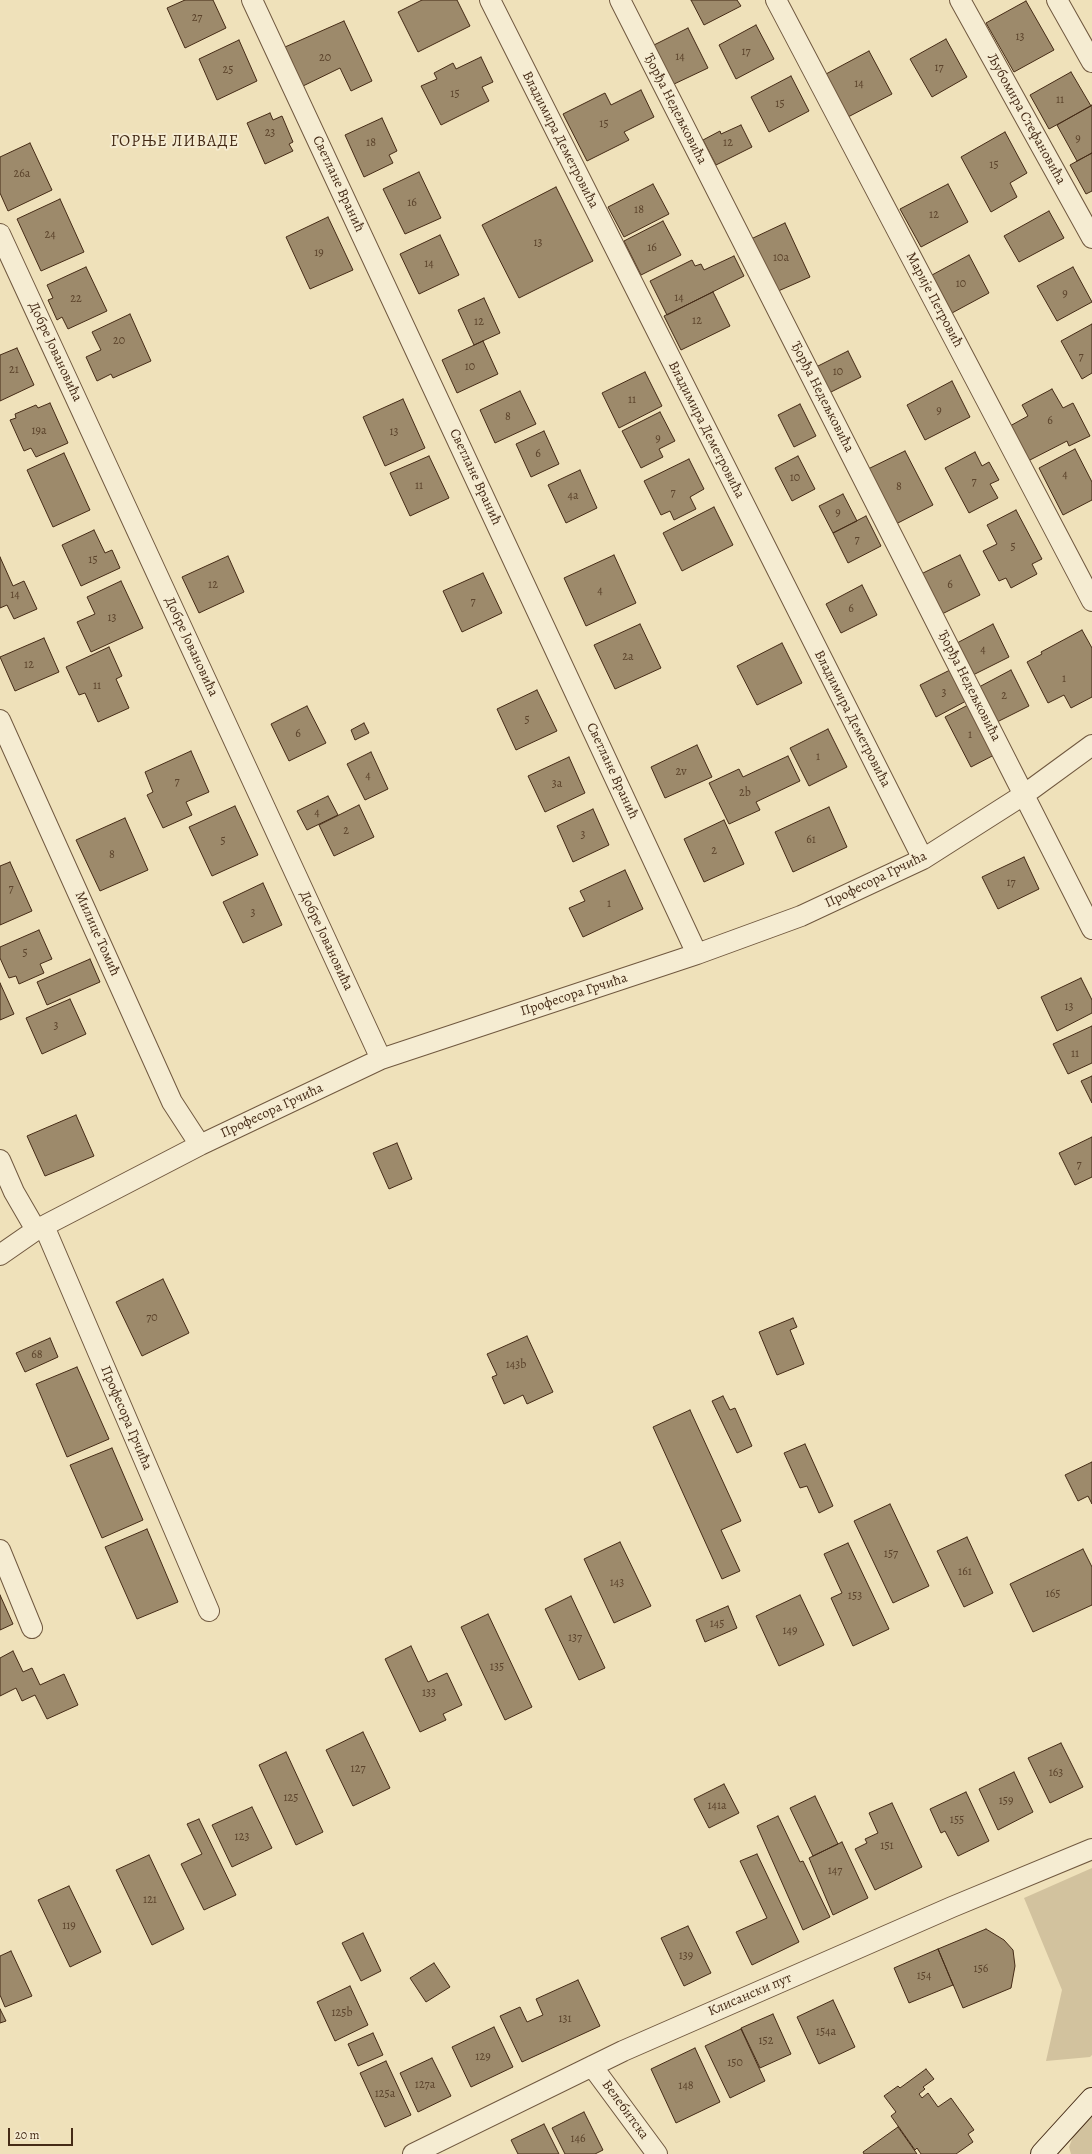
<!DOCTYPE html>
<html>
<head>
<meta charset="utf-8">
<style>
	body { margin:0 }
	#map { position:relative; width:1092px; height:2154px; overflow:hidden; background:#efe1ba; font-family:Alegreya,serif }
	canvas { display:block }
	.scale { position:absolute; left:8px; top:2128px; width:65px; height:18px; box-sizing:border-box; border:2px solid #452b16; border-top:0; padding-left:5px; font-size:12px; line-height:14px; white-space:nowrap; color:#452b16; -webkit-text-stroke:3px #f5ecd2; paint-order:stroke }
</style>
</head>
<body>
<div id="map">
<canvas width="1092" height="2154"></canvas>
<div class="scale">20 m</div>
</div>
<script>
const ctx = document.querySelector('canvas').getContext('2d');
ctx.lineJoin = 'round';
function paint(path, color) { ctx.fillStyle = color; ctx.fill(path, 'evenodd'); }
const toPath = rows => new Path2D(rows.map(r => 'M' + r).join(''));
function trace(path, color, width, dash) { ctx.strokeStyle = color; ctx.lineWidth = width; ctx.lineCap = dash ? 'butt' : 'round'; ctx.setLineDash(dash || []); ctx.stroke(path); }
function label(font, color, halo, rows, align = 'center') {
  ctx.font = font + ' Alegreya,serif'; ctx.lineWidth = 4; ctx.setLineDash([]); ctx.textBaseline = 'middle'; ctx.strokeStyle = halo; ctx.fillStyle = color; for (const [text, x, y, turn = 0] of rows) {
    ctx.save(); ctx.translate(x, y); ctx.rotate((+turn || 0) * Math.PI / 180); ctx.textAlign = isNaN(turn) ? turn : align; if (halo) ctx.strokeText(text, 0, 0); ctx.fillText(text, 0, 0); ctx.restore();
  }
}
const green = toPath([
	[1092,1868,1092,2055,1090,2057,1046,2061,1062,1990,1024,1898],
	[1092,2115,1092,2154,1071,2154,1069,2147,1073,2137]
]);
const building = toPath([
	[185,0,213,0,226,28,185,48,167,8,185,0],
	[422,0,457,0,470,26,418,52,398,12,422,0],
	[691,0,737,0,741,6,704,25,691,0],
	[1026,1,1054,50,1014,72,986,23,1026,1],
	[344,21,372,81,351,91,340,68,303,86,285,47,344,21],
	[756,25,774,59,736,79,719,45,756,25],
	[688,28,708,68,672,85,652,46,688,28],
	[946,39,967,77,932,97,910,59,946,39],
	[239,40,257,81,217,100,199,59,239,40],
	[869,51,892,94,848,117,826,74,869,51],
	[481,57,493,82,482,87,489,101,441,125,421,86,437,79,434,73,453,63,456,69,481,57],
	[1071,72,1091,106,1049,129,1030,95,1071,72],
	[791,76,809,111,769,132,751,97,791,76],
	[641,90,654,117,624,132,629,140,587,161,563,114,605,93,611,105,641,90],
	[1092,105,1092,153,1077,161,1057,125,1092,105],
	[270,113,273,120,282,116,293,142,289,144,293,151,265,164,247,123,270,113],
	[382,118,397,151,389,155,393,163,364,177,345,135,382,118],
	[741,125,752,147,716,165,703,140,720,131,721,134,741,125],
	[1005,132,1027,173,1010,183,1017,197,991,212,961,157,1005,132],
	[30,143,52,190,8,211,0,193,0,157,30,143],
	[1092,153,1092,191,1086,194,1070,165,1092,153],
	[419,172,441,218,405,234,383,189,419,172],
	[653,184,669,214,624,237,608,207,653,184],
	[948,184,968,222,921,247,900,209,948,184],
	[556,187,593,261,519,298,482,225,556,187],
	[60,199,84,252,41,271,17,219,60,199],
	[1049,211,1064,238,1019,262,1004,236,1049,211],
	[328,217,353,270,310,289,286,237,328,217],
	[663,221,681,255,641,275,624,241,663,221],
	[785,223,810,277,776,292,751,239,785,223],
	[440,235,459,275,419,294,400,254,440,235],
	[969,255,989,293,952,313,932,275,969,255],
	[734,256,744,276,667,315,650,281,692,260,695,266,701,264,704,270,734,256],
	[86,267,107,311,68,329,62,317,57,320,48,300,53,298,47,285,86,267],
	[1073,267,1092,302,1057,321,1037,286,1073,267],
	[713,292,730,326,681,350,664,316,713,292],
	[484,298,500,333,474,345,458,310,484,298],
	[130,314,151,361,113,378,111,374,97,381,86,357,101,350,92,332,130,314],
	[1092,324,1092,373,1082,379,1061,341,1092,324],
	[483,341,498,374,457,393,442,360,483,341],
	[17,348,34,385,0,401,0,355,17,348],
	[848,351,861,377,829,393,816,367,848,351],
	[645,372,662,406,619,428,602,393,645,372],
	[952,381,970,417,925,440,907,405,952,381],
	[1052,389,1063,408,1073,403,1090,436,1069,446,1067,441,1028,461,1010,426,1028,416,1022,405,1052,389],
	[520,391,536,424,495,443,480,410,520,391],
	[403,399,425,448,385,466,363,417,403,399],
	[50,403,68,443,36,457,31,448,24,451,10,420,16,418,15,414,36,405,38,408,50,403],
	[800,404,816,436,794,447,778,415,800,404],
	[660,412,675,441,659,449,663,457,641,468,622,431,660,412],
	[544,431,559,464,531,477,516,444,544,431],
	[1075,449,1092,482,1092,500,1063,515,1039,468,1075,449],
	[905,451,933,505,894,525,866,470,905,451],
	[975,452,982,466,989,462,999,480,990,484,998,498,969,513,945,468,975,452],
	[64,453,90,510,53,527,27,470,64,453],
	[429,456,449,498,410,516,390,473,429,456],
	[798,456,815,489,792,501,775,468,798,456],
	[689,459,704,489,690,497,696,509,674,520,670,511,661,515,644,481,689,459],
	[580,470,597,508,566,523,548,485,580,470],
	[843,494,857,521,833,533,819,506,843,494],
	[714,507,733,545,682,571,663,533,714,507],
	[1016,510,1042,559,1032,564,1037,574,1011,588,1006,578,999,581,983,551,997,544,987,525,1016,510],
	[866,516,881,546,848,563,833,533,866,516],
	[94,530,105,553,112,550,120,568,81,586,62,545,94,530],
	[614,555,636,603,586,626,564,578,614,555],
	[960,555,980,595,940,615,919,575,960,555],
	[228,556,244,592,199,613,182,577,228,556],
	[0,557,13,586,24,581,37,609,14,619,7,605,0,608,0,557],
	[483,573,502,613,462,632,443,591,483,573],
	[121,581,143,628,91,652,77,622,95,614,87,597,121,581],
	[862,585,877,615,841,633,826,604,862,585],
	[640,624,661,668,615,689,594,645,640,624],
	[993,624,1009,657,973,675,957,643,993,624],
	[1082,630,1092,648,1092,697,1071,708,1064,695,1048,703,1027,662,1042,654,1041,652,1082,630],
	[44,638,59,672,15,691,0,657,44,638],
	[782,643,802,683,757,705,737,666,782,643],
	[109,647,122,676,116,679,129,708,98,722,85,693,79,695,66,667,109,647],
	[952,669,968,700,936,717,920,685,952,669],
	[1011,670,1029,706,997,722,979,687,1011,670],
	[537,690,557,731,516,750,497,709,537,690],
	[970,704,996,754,971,767,945,717,970,704],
	[307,706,326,743,289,761,271,724,307,706],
	[364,723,369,733,355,740,351,730,364,723],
	[828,729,847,767,809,786,790,748,828,729],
	[697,745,712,777,665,798,651,767,697,745],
	[191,751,209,792,186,802,192,815,163,828,147,795,153,792,145,772,191,751],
	[371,752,388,789,365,800,347,764,371,752],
	[788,756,800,781,756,802,760,810,729,824,709,783,739,769,743,777,788,756],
	[569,757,585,793,545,812,528,776,569,757],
	[328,796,338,815,307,830,297,811,328,796],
	[359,805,374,837,334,856,319,825,359,805],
	[235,806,258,855,212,876,189,827,235,806],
	[829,807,847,847,793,872,775,832,829,807],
	[593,809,609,845,573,862,557,826,593,809],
	[125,818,148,870,100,891,76,840,125,818],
	[724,820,744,864,704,882,684,839,724,820],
	[1024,857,1039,889,998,909,982,877,1024,857],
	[10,862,32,911,0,925,0,866,10,862],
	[625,870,643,909,583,937,569,908,585,901,580,891,625,870],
	[263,883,282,925,243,943,223,902,263,883],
	[39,930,52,959,40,964,44,973,19,984,16,976,9,978,0,958,0,947,39,930],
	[90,959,100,982,47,1005,37,982,90,959],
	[1081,978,1092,1000,1092,1013,1057,1031,1041,997,1081,978],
	[0,983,14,1014,0,1020,0,983],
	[70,999,86,1034,42,1054,26,1018,70,999],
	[1092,1026,1092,1063,1068,1074,1053,1044,1092,1026],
	[1092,1076,1092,1103,1081,1081,1092,1076],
	[76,1115,94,1156,45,1176,27,1136,76,1115],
	[1092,1137,1092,1177,1075,1185,1059,1153,1092,1137],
	[397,1143,412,1179,389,1189,373,1153,397,1143],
	[163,1279,189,1333,142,1356,116,1302,163,1279],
	[793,1318,797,1327,790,1330,804,1364,777,1375,759,1332,793,1318],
	[527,1336,553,1392,527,1404,523,1395,504,1404,492,1377,497,1375,487,1354,527,1336],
	[50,1338,58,1357,25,1372,16,1353,50,1338],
	[77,1367,109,1439,67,1457,36,1384,77,1367],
	[723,1396,730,1410,735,1408,752,1446,737,1453,712,1401,723,1396],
	[690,1410,741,1521,721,1530,740,1571,722,1579,653,1427,690,1410],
	[805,1444,833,1506,819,1513,807,1486,800,1488,784,1453,805,1444],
	[112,1448,143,1520,102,1538,70,1465,112,1448],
	[1092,1462,1092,1504,1088,1496,1078,1501,1065,1475,1092,1462],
	[890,1504,929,1586,893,1603,854,1521,890,1504],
	[147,1529,178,1602,137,1619,105,1547,147,1529],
	[967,1537,993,1593,964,1607,937,1551,967,1537],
	[620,1542,651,1606,614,1623,584,1559,620,1542],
	[848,1543,889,1629,853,1646,831,1598,842,1593,824,1554,848,1543],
	[1083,1549,1092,1567,1092,1605,1033,1632,1010,1584,1083,1549],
	[0,1595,13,1624,0,1630,0,1595],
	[800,1595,824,1645,779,1666,756,1616,800,1595],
	[571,1596,605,1668,579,1680,545,1609,571,1596],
	[728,1606,737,1628,705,1642,696,1620,728,1606],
	[488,1614,532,1707,505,1720,461,1627,488,1614],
	[411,1646,428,1682,447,1673,462,1705,443,1714,446,1720,420,1732,385,1659,411,1646],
	[13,1651,23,1672,32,1668,40,1685,64,1674,78,1705,47,1719,35,1695,22,1701,16,1688,0,1696,0,1658,13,1651],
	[363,1732,390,1788,353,1806,326,1750,363,1732],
	[1061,1743,1083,1787,1050,1803,1028,1758,1061,1743],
	[286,1752,323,1832,296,1845,259,1765,286,1752],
	[1014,1772,1033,1812,998,1830,979,1789,1014,1772],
	[724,1784,739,1813,709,1828,694,1799,724,1784],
	[966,1792,989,1841,958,1856,945,1831,941,1833,930,1809,966,1792],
	[815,1796,838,1844,813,1856,790,1808,815,1796],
	[892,1803,922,1867,875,1890,855,1849,867,1843,865,1839,878,1833,869,1813,892,1803],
	[252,1807,272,1848,232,1867,212,1825,252,1807],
	[778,1816,800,1862,803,1861,830,1917,803,1930,757,1826,778,1816],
	[199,1819,236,1895,204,1910,181,1864,202,1854,187,1824,199,1819],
	[842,1842,868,1898,833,1915,809,1858,842,1842],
	[757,1854,799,1942,752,1965,736,1932,767,1918,740,1861,757,1854],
	[149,1855,184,1929,152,1945,116,1870,149,1855],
	[69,1886,101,1952,70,1967,38,1900,69,1886],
	[688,1926,711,1973,684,1986,661,1938,688,1926],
	[986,1929,1004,1940,1013,1950,1015,1966,1011,1988,963,2008,938,1949,986,1929],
	[363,1933,381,1971,361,1981,342,1943,363,1933],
	[938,1949,953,1985,909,2003,894,1968,938,1949],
	[11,1951,32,1996,5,2007,0,1995,0,1956,11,1951],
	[434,1963,450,1987,426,2002,410,1978,434,1963],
	[578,1980,600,2026,522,2062,500,2016,520,2007,527,2022,543,2015,536,1999,578,1980],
	[350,1986,368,2025,335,2041,317,2002,350,1986],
	[833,2000,855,2047,819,2064,797,2017,833,2000],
	[0,2009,6,2021,0,2023,0,2009],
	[773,2014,791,2054,760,2068,741,2028,773,2014],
	[494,2027,513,2067,471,2087,452,2047,494,2027],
	[741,2029,765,2081,730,2098,705,2046,741,2029],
	[373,2033,383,2055,358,2066,348,2044,373,2033],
	[695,2048,720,2102,676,2123,651,2069,695,2048],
	[432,2058,451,2096,418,2112,400,2073,432,2058],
	[386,2061,411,2115,385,2127,360,2073,386,2061],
	[926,2069,934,2079,923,2087,925,2089,919,2094,922,2098,928,2093,938,2107,951,2098,974,2130,968,2134,973,2142,956,2154,921,2154,917,2148,915,2150,891,2116,896,2112,884,2096,898,2086,900,2088,926,2069],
	[584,2112,603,2150,595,2154,565,2154,552,2128,584,2112],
	[544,2124,559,2154,518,2154,511,2140,544,2124],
	[898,2127,917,2154,864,2154,863,2152,898,2127]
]);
const minor = toPath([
	[252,0,697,954],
	[490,0,923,859],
	[620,0,1092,929],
	[776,0,1092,601],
	[960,0,1092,238],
	[1057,0,1092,62],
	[0,234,381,1059],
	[0,720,172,1102,200,1145],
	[0,1160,14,1192,36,1230],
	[44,1226,209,1611],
	[0,1255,36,1230,200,1145,381,1059,697,954,801,916,923,859,1025,794,1092,745],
	[0,1550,32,1628],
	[592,2066,657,2154],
	[413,2154,623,2051,952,1907,1092,1849]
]);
const secondary = toPath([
	[1042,2154,1092,2099]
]);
const numberNames = [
	["27",197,18],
	["13",1020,37],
	["17",746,52],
	["14",680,57],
	["20",325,58],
	["17",939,68],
	["25",228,70],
	["14",859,84],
	["15",455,94],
	["11",1060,100],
	["15",780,104],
	["15",604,124],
	["23",270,133],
	["9",1078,139],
	["18",371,143],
	["12",728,143],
	["15",994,165],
	["26a",22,174],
	["16",412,203],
	["18",639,210],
	["12",934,215],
	["24",50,235],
	["13",538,243],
	["16",652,248],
	["19",319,253],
	["10a",781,258],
	["14",429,264],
	["10",961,284],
	["9",1065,294],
	["14",679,298],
	["22",76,299],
	["12",697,321],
	["12",479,322],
	["20",119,341],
	["7",1081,357],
	["10",470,367],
	["21",14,370],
	["10",838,372],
	["11",632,400],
	["9",939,411],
	["8",508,417],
	["6",1050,421],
	["19a",39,431],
	["13",394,432],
	["9",658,439],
	["6",538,454],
	["4",1065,475],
	["10",795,478],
	["7",974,482],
	["11",419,486],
	["8",899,487],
	["7",673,493],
	["4a",573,496],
	["9",838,513],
	["7",857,540],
	["5",1013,547],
	["15",93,560],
	["12",213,585],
	["6",950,585],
	["4",600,591],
	["14",15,595],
	["7",473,602],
	["6",851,609],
	["13",112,618],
	["4",983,650],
	["2a",628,657],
	["12",29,665],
	["1",1064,679],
	["11",97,686],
	["3",944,693],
	["2",1004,696],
	["5",527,720],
	["6",298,734],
	["1",970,735],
	["1",818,757],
	["2v",681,772],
	["4",368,776],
	["7",177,782],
	["3a",557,784],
	["2b",745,793],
	["4",317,813],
	["2",346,831],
	["3",583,835],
	["61",811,840],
	["5",223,841],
	["2",714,851],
	["8",112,855],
	["17",1011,883],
	["7",11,889],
	["1",609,904],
	["3",253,913],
	["5",25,953],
	["13",1069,1007],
	["3",56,1026],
	["11",1075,1054],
	["7",1079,1165],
	["70",152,1318],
	["68",37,1355],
	["143b",516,1365],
	["157",891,1554],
	["161",965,1572],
	["143",617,1583],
	["165",1053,1594],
	["153",855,1596],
	["145",717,1624],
	["149",790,1631],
	["137",575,1638],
	["135",497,1667],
	["133",429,1693],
	["127",358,1769],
	["163",1056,1773],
	["125",291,1798],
	["159",1006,1801],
	["141a",717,1806],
	["155",957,1820],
	["123",242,1837],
	["151",887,1846],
	["147",835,1871],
	["121",150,1900],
	["119",69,1926],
	["139",686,1956],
	["156",981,1969],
	["154",924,1976],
	["125b",342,2013],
	["131",565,2019],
	["154a",826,2032],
	["152",766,2041],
	["129",483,2057],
	["150",735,2063],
	["127a",425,2085],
	["148",686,2086],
	["125a",385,2094],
	["146",578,2139]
];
const streetNames = [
	["Ђорђа Недељковића",675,109,63],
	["Љубомира Стефановића",1026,119,61],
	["Владимира Деметровића",560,140,63],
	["Светлане Вранић",338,184,65],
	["Марије Петровић",934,300,62],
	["Добре Јовановића",55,352,65],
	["Ђорђа Недељковића",822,397,63],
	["Владимира Деметровића",706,430,63],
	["Светлане Вранић",475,477,65],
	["Добре Јовановића",191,647,65],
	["Ђорђа Недељковића",969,686,63],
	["Владимира Деметровића",852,719,63],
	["Светлане Вранић",612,771,65],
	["Професора Грчића",876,880,-26],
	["Милице Томић",97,934,66],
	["Добре Јовановића",326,941,65],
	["Професора Грчића",574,995,-18],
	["Професора Грчића",272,1111,-25],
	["Професора Грчића",126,1418,67],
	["Клисански пут",750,1995,-23],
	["Велебитска",625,2110,54]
];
const quarterNames = [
	["ГОРЊЕ ЛИВАДЕ",175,142]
];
paint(green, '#d2c29e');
paint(building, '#9d8a6b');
trace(building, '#452b16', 1);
trace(minor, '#70583f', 22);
trace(secondary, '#452b16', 24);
trace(minor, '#f5ecd2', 20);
trace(secondary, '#f5ecd2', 22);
label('12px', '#5b432b', null, numberNames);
label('14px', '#452b16', '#f5ecd2', streetNames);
ctx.letterSpacing = '1px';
label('16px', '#452b16', '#f5ecd2', quarterNames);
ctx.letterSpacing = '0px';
</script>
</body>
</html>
